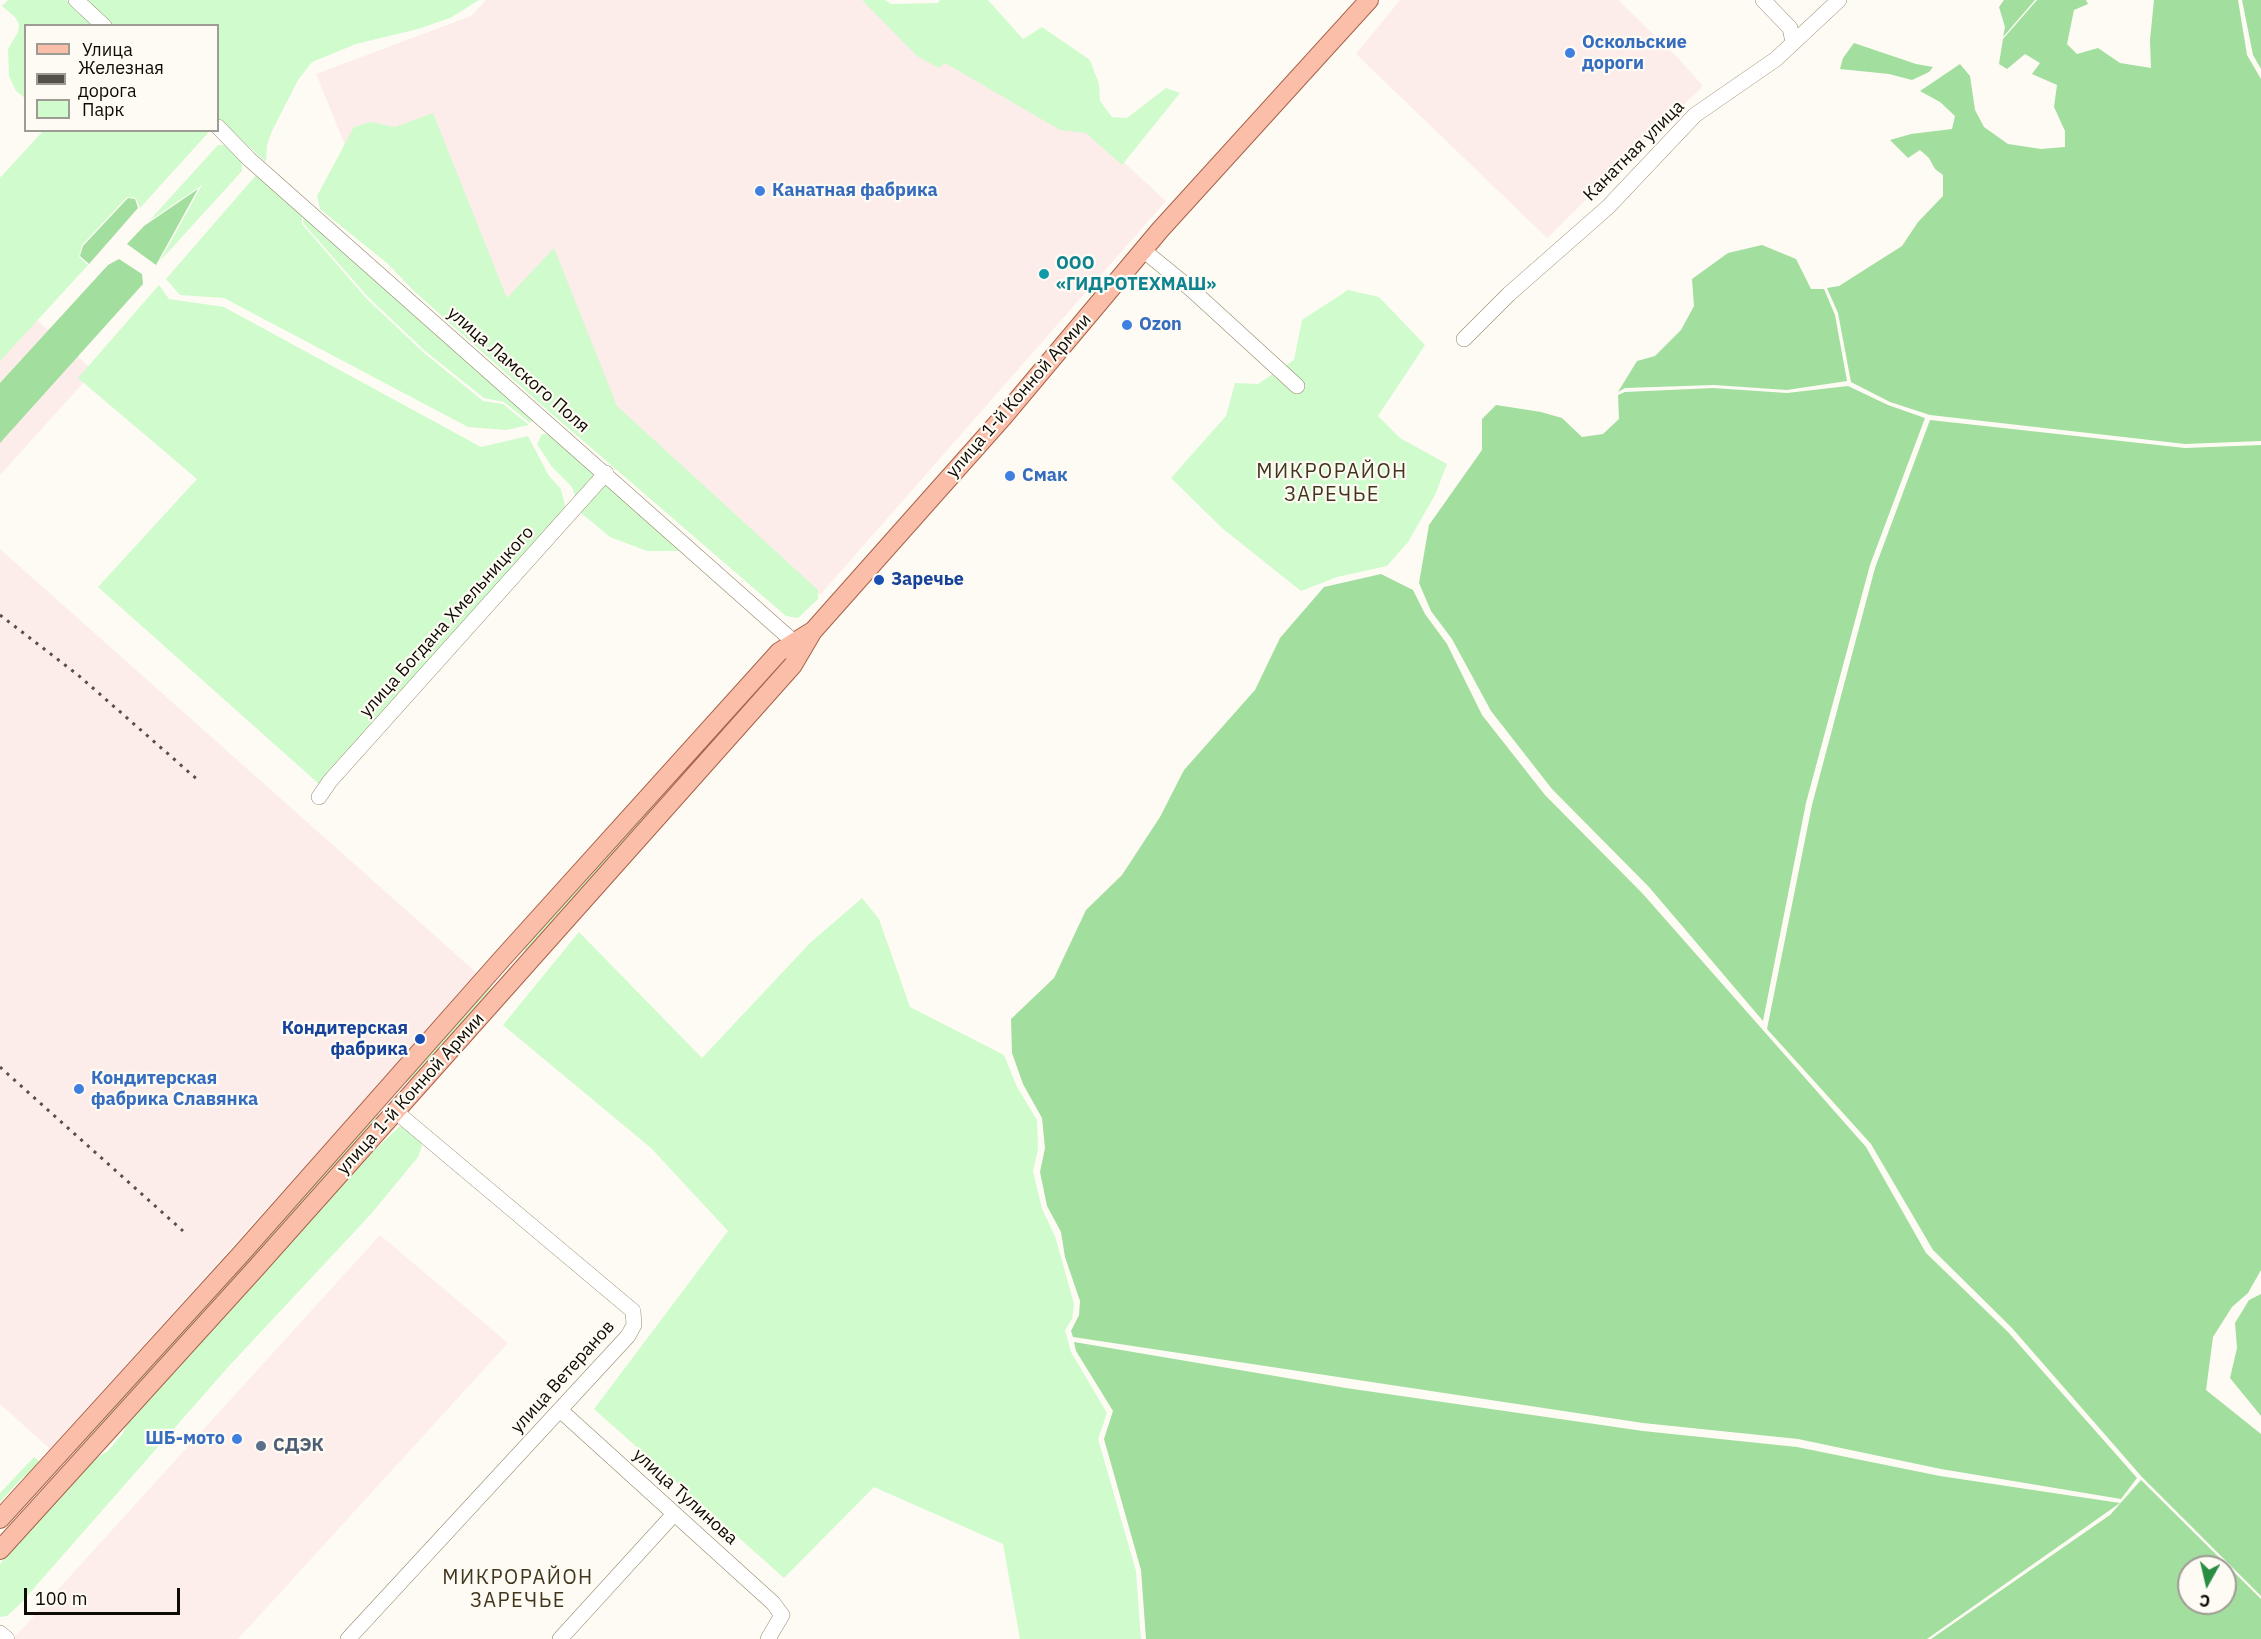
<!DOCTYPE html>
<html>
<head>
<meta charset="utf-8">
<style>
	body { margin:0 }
	#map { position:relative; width:2261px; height:1639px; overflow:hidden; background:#fefbf5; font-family:"IBM Plex Sans",sans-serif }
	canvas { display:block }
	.legend { position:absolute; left:24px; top:24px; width:195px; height:108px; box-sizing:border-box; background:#fefbf5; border:2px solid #9e9b94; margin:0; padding:8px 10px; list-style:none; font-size:18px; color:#0f0b03 }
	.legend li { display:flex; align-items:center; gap:12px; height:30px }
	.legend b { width:30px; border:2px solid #9e9b94 }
	.north { position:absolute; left:2177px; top:1555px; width:60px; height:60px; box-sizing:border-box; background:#fefbf5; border:2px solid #9e9b94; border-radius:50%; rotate:188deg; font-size:16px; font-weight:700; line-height:24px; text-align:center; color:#0f0b03 }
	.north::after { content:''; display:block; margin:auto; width:21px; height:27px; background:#298d42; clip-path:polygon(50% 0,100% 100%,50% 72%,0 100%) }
	.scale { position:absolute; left:24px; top:1588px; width:156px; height:27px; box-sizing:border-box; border:3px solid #0f0b03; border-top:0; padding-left:8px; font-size:18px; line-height:21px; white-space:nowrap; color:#0f0b03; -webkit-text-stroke:4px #fefbf5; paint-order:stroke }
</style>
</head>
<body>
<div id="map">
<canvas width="2261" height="1639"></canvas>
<ul class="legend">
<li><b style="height:8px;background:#fbbea9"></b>Улица</li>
<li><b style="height:8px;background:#545048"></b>Железная дорога</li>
<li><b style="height:16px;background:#d0fbcc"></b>Парк</li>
</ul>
<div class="north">С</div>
<div class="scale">100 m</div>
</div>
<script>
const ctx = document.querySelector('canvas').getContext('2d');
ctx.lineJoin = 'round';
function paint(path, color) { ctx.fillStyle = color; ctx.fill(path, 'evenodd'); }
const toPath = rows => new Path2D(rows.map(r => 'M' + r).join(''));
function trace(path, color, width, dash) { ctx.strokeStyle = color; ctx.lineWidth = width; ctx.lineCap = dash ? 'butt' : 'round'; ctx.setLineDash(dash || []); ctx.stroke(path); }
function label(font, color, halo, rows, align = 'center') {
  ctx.font = font + ' "IBM Plex Sans",sans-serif'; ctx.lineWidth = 4.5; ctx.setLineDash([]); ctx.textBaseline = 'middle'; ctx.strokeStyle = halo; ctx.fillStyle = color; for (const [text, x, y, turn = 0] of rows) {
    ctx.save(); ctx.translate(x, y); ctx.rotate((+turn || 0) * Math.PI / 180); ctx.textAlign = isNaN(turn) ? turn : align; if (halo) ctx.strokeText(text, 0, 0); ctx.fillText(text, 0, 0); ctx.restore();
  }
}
const commercial = toPath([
	[380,1235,508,1343,238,1639,13,1639]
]);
const industrial = toPath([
	[486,0,871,0,1091,132,1166,201,820,595,609,404,345,145,316,74,471,16],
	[1400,0,1618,0,1678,58,1703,86,1547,238,1356,54],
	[0,287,94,371,0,475],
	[0,549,478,974,50,1449,0,1404]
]);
const green = toPath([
	[8,0,66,0,95,25,26,26,25,98,16,91,9,76,8,49,18,32,19,24,15,17,2,6],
	[83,0,479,0,450,18,418,29,356,44,312,62,298,80,272,131,267,145,266,162,218,119,218,26,112,25],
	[862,0,885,0,891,4,938,3,940,0,988,0,1023,39,1042,27,1090,60,1099,84,1100,101,1112,117,1127,118,1166,88,1180,93,1122,165,1086,133,1060,130,945,63,939,68,917,56],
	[433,113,507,298,554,248,617,406,818,590,818,599,798,618,786,616,545,408,415,292,388,264,320,209,317,196,354,127,370,122,395,127],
	[43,131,208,130,208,133,140,208,136,198,127,197,82,245,79,257,88,265,0,361,0,178],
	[218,145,225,145,242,161,242,171,160,261,202,185,149,221],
	[257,174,302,212,302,224,366,298,423,352,483,401,503,404,529,425,506,430,468,427,224,298,180,295,166,279],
	[304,213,533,420,530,423,504,402,484,398,425,351,368,297,303,223],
	[159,285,169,299,224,307,481,447,528,436,549,476,561,489,566,509,319,784,98,587,197,479,78,378],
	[1348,290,1379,297,1425,345,1378,416,1400,438,1447,464,1435,495,1408,542,1387,566,1337,577,1301,591,1222,528,1171,478,1226,416,1235,383,1258,384,1294,360,1302,320],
	[542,434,554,435,686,551,647,551,610,537,581,513,572,487,552,467,537,444],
	[787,654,790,655,529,951,525,951,524,945],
	[862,898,879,919,910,1007,1004,1055,1017,1087,1037,1120,1038,1149,1033,1171,1042,1209,1055,1236,1074,1304,1072,1319,1065,1330,1071,1352,1107,1413,1098,1439,1136,1571,1141,1639,1020,1639,1003,1544,874,1487,784,1578,594,1409,728,1231,651,1148,503,1025,579,932,702,1058,810,943],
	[492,988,493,990,413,1080,406,1081,486,989],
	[376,1112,380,1116,329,1176,75,1452,75,1449],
	[400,1126,420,1138,422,1146,418,1157,371,1214,229,1366,20,1604,7,1616,0,1617,0,1564,6,1556,91,1461,108,1451,123,1433,129,1419,356,1168],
	[34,1457,39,1461,32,1475,23,1477,0,1502,0,1493]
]);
const forest = toPath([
	[2004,0,2035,0,2003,37,2005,27,1999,7],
	[2037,0,2086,0,2088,4,2074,10,2067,44,2077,54,2098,48,2120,63,2151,68,2150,40,2154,0,2238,0,2247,55,2261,79,2261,441,2185,444,1930,415,1890,402,1851,382,1838,313,1827,288,1839,286,1902,246,1918,222,1943,196,1943,175,1935,169,1929,158,1920,150,1908,158,1890,140,1911,134,1952,129,1955,116,1940,102,1920,91,1960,64,1970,76,1975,110,1984,127,2008,144,2041,149,2065,147,2065,131,2054,107,2057,85,2032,74,2040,63,2025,54,2007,69,1999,64,2003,39],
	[2242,0,2261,0,2261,69,2253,55],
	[1854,43,1916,64,1933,67,1929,72,1912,80,1889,74,1840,69,1843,58],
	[198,189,156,265,127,244,144,226],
	[128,198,135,199,138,208,89,264,80,256,83,246],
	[1762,245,1796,259,1811,289,1824,289,1835,315,1847,381,1787,390,1714,385,1625,388,1618,392,1637,361,1655,356,1681,330,1694,306,1692,279,1728,253],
	[119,259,142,274,143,284,0,443,0,383,108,265],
	[1848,386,1888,405,1925,418,1870,565,1806,803,1763,1021,1649,887,1552,789,1491,711,1452,639,1431,611,1419,583,1429,525,1482,450,1482,419,1496,405,1541,412,1562,418,1582,437,1603,434,1619,419,1618,395,1625,392,1713,388,1787,393],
	[1930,420,2185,448,2261,445,2261,1270,2248,1293,2232,1307,2213,1337,2206,1390,2261,1434,2261,1596,2142,1477,2012,1328,1933,1250,1871,1144,1767,1029,1812,805,1875,568],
	[1381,574,1413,590,1425,614,1447,644,1482,715,1545,795,1643,894,1866,1147,1926,1253,2008,1332,2137,1478,2121,1499,1941,1469,1798,1439,1643,1423,1073,1337,1071,1331,1079,1315,1080,1301,1065,1257,1061,1232,1047,1206,1040,1172,1045,1148,1042,1118,1023,1084,1012,1053,1011,1019,1054,978,1086,910,1122,875,1160,817,1184,770,1255,690,1280,638,1324,587],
	[2261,1294,2261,1416,2230,1378,2237,1348,2235,1323,2249,1300],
	[1074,1342,1346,1388,1643,1431,1797,1447,1940,1476,2120,1503,1927,1639,1146,1639,1141,1570,1104,1439,1113,1411,1076,1351],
	[2141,1480,2261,1599,2261,1639,1931,1639,2110,1515],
	[2189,1567,2225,1567,2225,1603,2189,1603]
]);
const minor = toPath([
	[76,0,104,26],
	[1763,0,1790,28,1793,42],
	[218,127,249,159,794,642],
	[1143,250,1192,290,1297,386],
	[1464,339,1509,294,1608,207,1695,115,1776,59,1839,0],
	[319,797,330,781,606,473],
	[560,1410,773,1603,782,1615,768,1639],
	[0,1633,7,1639],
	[348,1639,628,1336,634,1325,633,1311,395,1111],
	[560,1639,674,1514]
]);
const major = toPath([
	[0,1519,241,1254,501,960,779,652,811,632],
	[0,1550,256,1268,793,665,813,631,1004,416,1160,230,1369,0]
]);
const rail = toPath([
	[0,615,78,675,199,781],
	[0,1067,183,1231]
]);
const markers = [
	[1570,53,6,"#3f7fe0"],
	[760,191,6,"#3f7fe0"],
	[1044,274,6,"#0f9aa8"],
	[1127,325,6,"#3f7fe0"],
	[1010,476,6,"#3f7fe0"],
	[879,580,6,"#1a4fb4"],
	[420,1039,6,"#1a4fb4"],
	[79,1089,6,"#3f7fe0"],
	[237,1439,6,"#3f7fe0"],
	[261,1446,6,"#5c6f8a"]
];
const shopNames = [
	["Оскольские",1582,43],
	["дороги",1582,64],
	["Канатная фабрика",772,191],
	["Ozon",1139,325],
	["Смак",1022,476],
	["Кондитерская",91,1079],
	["фабрика Славянка",91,1100],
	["ШБ-мото",225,1439,"right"]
];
const streetNames = [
	["Канатная улица",1634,151,-45],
	["улица Ламского Поля",518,370,41],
	["улица 1-й Конной Армии",1019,396,-49],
	["улица Богдана Хмельницкого",447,622,-48],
	["улица 1-й Конной Армии",411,1094,-48],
	["улица Ветеранов",563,1377,-48],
	["улица Тулинова",685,1497,42]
];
const cultureNames = [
	["ООО",1056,264],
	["«ГИДРОТЕХМАШ»",1056,285]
];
const transitNames = [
	["Заречье",891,580],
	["Кондитерская",408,1029,"right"],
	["фабрика",408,1050,"right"]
];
const serviceNames = [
	["СДЭК",273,1446]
];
const neighbourhoodNames = [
	["МИКРОРАЙОН",1332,472],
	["ЗАРЕЧЬЕ",1332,495],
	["МИКРОРАЙОН",518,1578],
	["ЗАРЕЧЬЕ",518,1601]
];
paint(commercial, '#fdedeb');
paint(industrial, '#fdedea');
paint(green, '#d0fbcc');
paint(forest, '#a2de9d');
trace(minor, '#95886b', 16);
trace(major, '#a6634a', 20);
trace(minor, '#fff', 15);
trace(major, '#fbbea9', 18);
trace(rail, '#545048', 3, [3, 6]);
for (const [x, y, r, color] of markers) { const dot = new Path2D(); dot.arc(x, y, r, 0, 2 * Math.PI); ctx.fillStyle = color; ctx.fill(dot); trace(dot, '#fefbf5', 2); }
label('bold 18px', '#366cbe', '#fefbf5', shopNames, 'left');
label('18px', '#0f0b03', '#fefbf5', streetNames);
label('bold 18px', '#0d838f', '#fefbf5', cultureNames, 'left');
label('bold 18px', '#164399', '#fefbf5', transitNames, 'left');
label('bold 18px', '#4e5e75', '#fefbf5', serviceNames, 'left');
ctx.letterSpacing = '1.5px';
label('20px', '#41361b', '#fefbf5', neighbourhoodNames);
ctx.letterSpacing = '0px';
</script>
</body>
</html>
